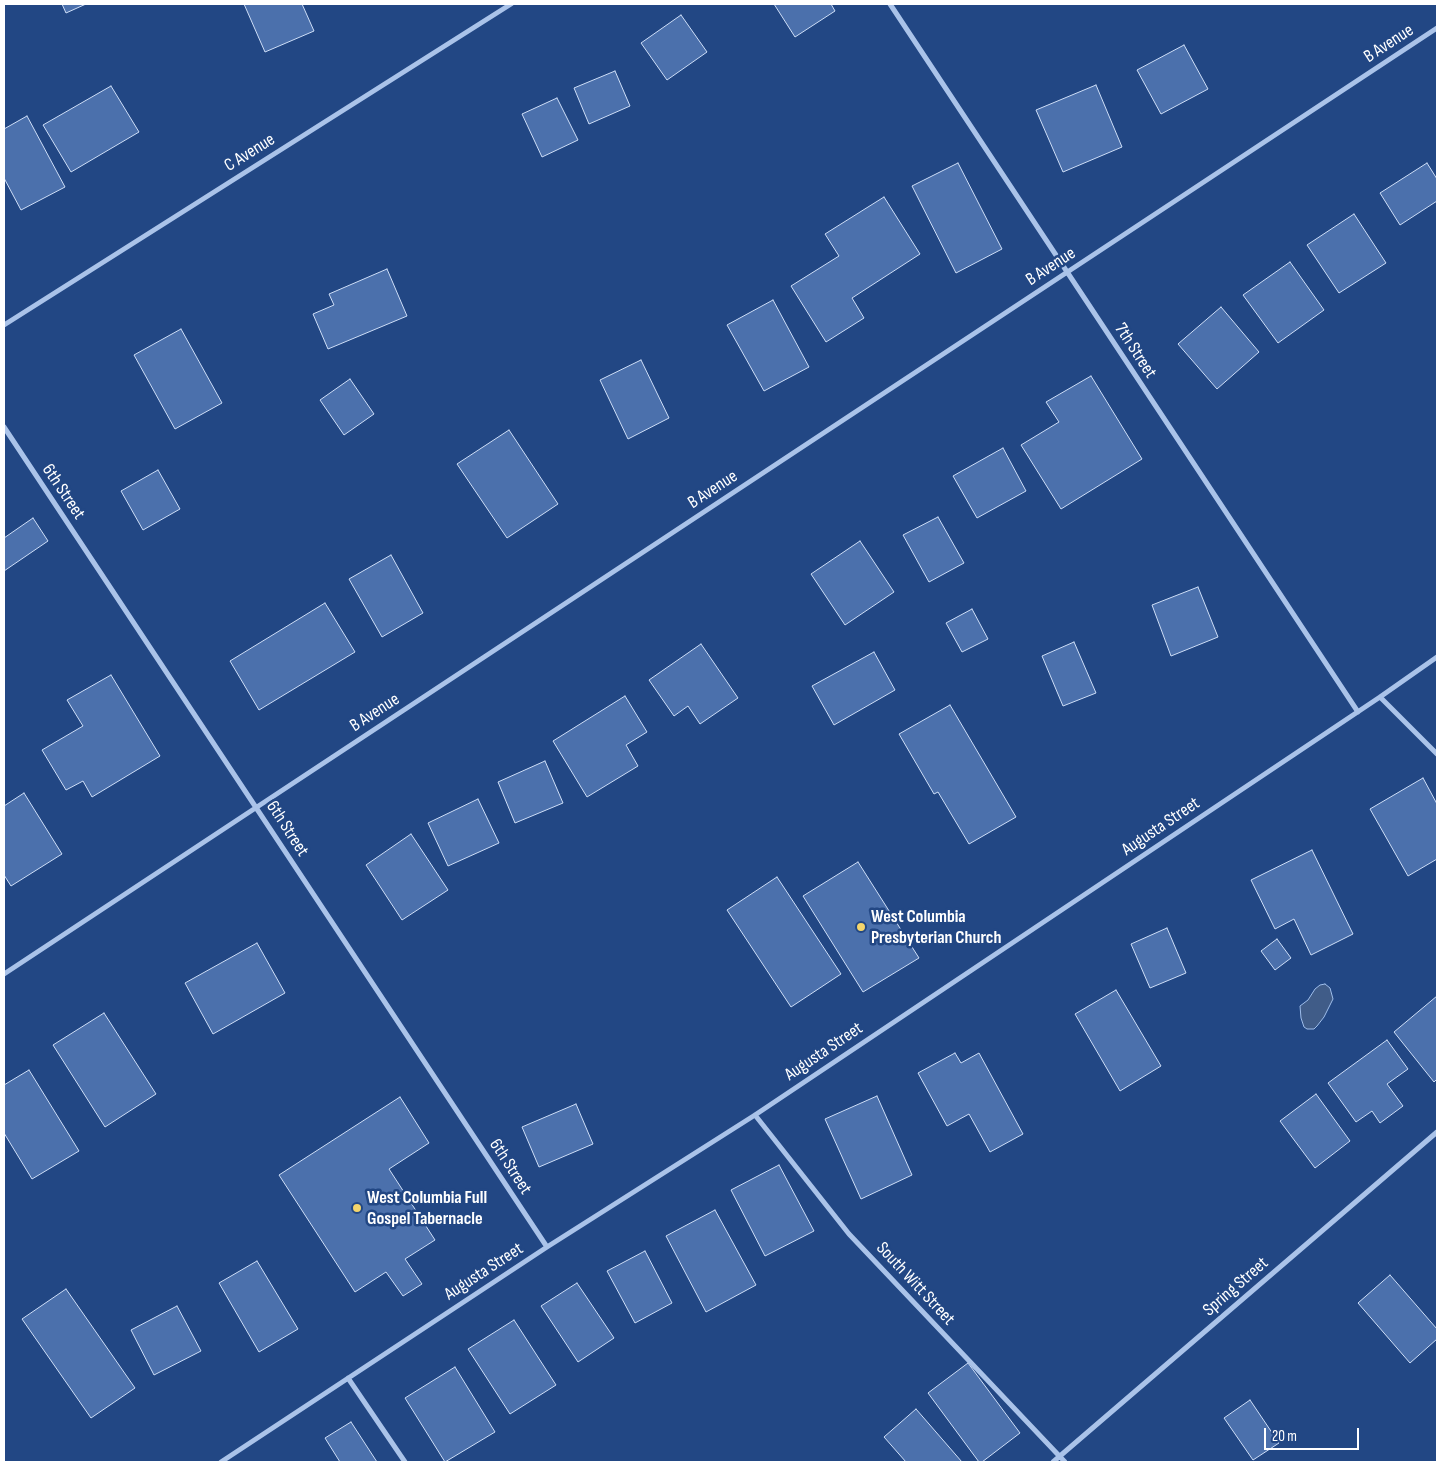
<!DOCTYPE html>
<html>
<head>
<meta charset="utf-8">
<style>
	body { margin:0 }
	#map { position:relative; width:1441px; height:1466px; overflow:hidden; background:#224784; font-family:"Sofia Sans Condensed",sans-serif }
	canvas { display:block }
	.frame { position:absolute; inset:0; border:5px solid #fff; pointer-events:none }
	.scale { position:absolute; left:1264px; top:1428px; width:95px; height:22px; box-sizing:border-box; border:2px solid #fff; border-top:0; padding-left:6px; font-size:15px; line-height:18px; white-space:nowrap; color:#fff; -webkit-text-stroke:4px #224784; paint-order:stroke }
</style>
</head>
<body>
<div id="map">
<canvas width="1441" height="1466"></canvas>
<div class="frame"></div>
<div class="scale">20 m</div>
</div>
<script>
const ctx = document.querySelector('canvas').getContext('2d');
ctx.lineJoin = 'round';
function paint(path, color) { ctx.fillStyle = color; ctx.fill(path, 'evenodd'); }
const toPath = rows => new Path2D(rows.map(r => 'M' + r).join(''));
function trace(path, color, width, dash) { ctx.strokeStyle = color; ctx.lineWidth = width; ctx.lineCap = dash ? 'butt' : 'round'; ctx.setLineDash(dash || []); ctx.stroke(path); }
function label(font, color, halo, rows, align = 'center') {
  ctx.font = font + ' "Sofia Sans Condensed",sans-serif'; ctx.lineWidth = 5; ctx.setLineDash([]); ctx.textBaseline = 'middle'; ctx.strokeStyle = halo; ctx.fillStyle = color; for (const [text, x, y, turn = 0] of rows) {
    ctx.save(); ctx.translate(x, y); ctx.rotate((+turn || 0) * Math.PI / 180); ctx.textAlign = isNaN(turn) ? turn : align; if (halo) ctx.strokeText(text, 0, 0); ctx.fillText(text, 0, 0); ctx.restore();
  }
}
const water = toPath([
	[1325,984,1330,988,1333,999,1324,1017,1317,1026,1314,1029,1307,1029,1304,1027,1301,1018,1300,1006,1308,1000,1315,989,1320,985,1325,984]
]);
const building = toPath([
	[62,4,86,4,66,13,62,4],
	[244,4,302,4,314,31,265,52,244,4],
	[774,4,831,4,835,11,795,37,774,4],
	[681,15,707,52,667,80,641,43,681,15],
	[1184,45,1208,89,1161,114,1137,70,1184,45],
	[615,71,630,106,589,124,574,88,615,71],
	[1096,85,1122,147,1063,172,1036,110,1096,85],
	[111,86,139,132,71,172,43,125,111,86],
	[557,98,578,140,542,157,522,114,557,98],
	[27,116,65,187,21,210,4,178,4,129,27,116],
	[958,163,1002,249,956,273,912,186,958,163],
	[1427,163,1437,179,1437,201,1400,225,1380,193,1427,163],
	[884,197,920,254,852,298,864,318,826,342,791,286,839,256,825,234,884,197],
	[1354,214,1386,263,1339,293,1307,245,1354,214],
	[1290,262,1324,310,1278,343,1243,295,1290,262],
	[387,269,407,316,328,349,313,314,334,305,329,294,387,269],
	[773,300,809,367,764,391,727,325,773,300],
	[1221,307,1259,352,1217,389,1178,344,1221,307],
	[181,329,222,403,175,429,134,355,181,329],
	[641,360,669,418,628,439,600,380,641,360],
	[1091,376,1142,459,1061,509,1021,445,1059,422,1046,402,1091,376],
	[350,379,374,414,344,435,320,400,350,379],
	[509,430,558,504,507,538,457,464,509,430],
	[1003,448,1026,491,977,518,953,476,1003,448],
	[158,470,180,509,143,530,121,491,158,470],
	[938,517,964,563,929,582,903,535,938,517],
	[33,518,48,541,4,571,4,538,33,518],
	[860,541,894,592,845,625,811,574,860,541],
	[391,555,423,613,382,637,349,579,391,555],
	[1198,587,1218,637,1171,656,1152,605,1198,587],
	[325,603,355,652,259,710,230,661,325,603],
	[972,609,988,639,962,652,946,623,972,609],
	[1074,642,1096,693,1063,706,1042,656,1074,642],
	[701,644,738,698,700,724,688,706,674,716,649,680,701,644],
	[874,652,895,690,834,725,812,686,874,652],
	[111,675,160,756,92,797,83,781,66,790,42,750,83,726,67,700,111,675],
	[625,696,647,732,626,745,638,766,587,797,553,741,625,696],
	[950,705,1016,817,969,844,938,792,934,794,899,734,950,705],
	[545,761,563,803,515,823,498,782,545,761],
	[1423,778,1437,804,1437,859,1408,876,1370,809,1423,778],
	[24,793,62,854,11,886,4,875,4,806,24,793],
	[478,799,499,843,448,866,428,823,478,799],
	[411,834,448,890,402,920,366,865,411,834],
	[1312,850,1353,934,1311,955,1294,919,1275,929,1251,880,1312,850],
	[858,862,919,958,863,992,803,896,858,862],
	[777,877,841,974,791,1007,727,910,777,877],
	[1167,928,1186,973,1150,988,1131,944,1167,928],
	[1277,939,1291,958,1275,970,1261,951,1277,939],
	[257,943,285,993,213,1034,185,983,257,943],
	[1116,990,1161,1066,1120,1091,1075,1014,1116,990],
	[1437,996,1437,1079,1434,1082,1394,1032,1437,996],
	[104,1013,156,1094,105,1127,53,1045,104,1013],
	[1387,1040,1408,1069,1387,1084,1403,1106,1380,1123,1372,1111,1356,1122,1328,1083,1387,1040],
	[955,1053,961,1063,979,1053,1023,1134,990,1152,969,1114,947,1126,918,1073,955,1053],
	[29,1070,79,1151,32,1179,4,1133,4,1085,29,1070],
	[1316,1094,1350,1141,1315,1168,1280,1121,1316,1094],
	[877,1096,912,1175,861,1199,825,1119,877,1096],
	[400,1097,429,1143,389,1169,435,1240,405,1259,422,1284,403,1296,386,1272,355,1292,279,1175,400,1097],
	[576,1104,593,1144,539,1167,522,1127,576,1104],
	[779,1165,814,1231,765,1256,731,1190,779,1165],
	[715,1210,756,1285,706,1312,666,1236,715,1210],
	[645,1251,672,1303,635,1323,607,1271,645,1251],
	[257,1261,298,1329,259,1352,219,1283,257,1261],
	[1390,1275,1437,1329,1437,1339,1410,1363,1358,1303,1390,1275],
	[577,1283,614,1338,578,1362,541,1306,577,1283],
	[66,1289,135,1388,91,1418,22,1319,66,1289],
	[177,1306,201,1351,154,1375,131,1330,177,1306],
	[514,1320,556,1385,510,1414,468,1349,514,1320],
	[968,1363,1020,1433,982,1462,979,1462,928,1393,968,1363],
	[455,1367,495,1432,445,1462,405,1398,455,1367],
	[1250,1400,1279,1443,1253,1460,1224,1418,1250,1400],
	[916,1409,962,1462,906,1462,884,1437,916,1409],
	[351,1422,377,1462,340,1462,325,1438,351,1422]
]);
const street = toPath([
	[890,4,1358,712],
	[4,325,511,4],
	[4,427,547,1247],
	[1380,697,1437,754],
	[4,974,1437,28],
	[755,1115,849,1234,1065,1462],
	[348,1378,405,1462],
	[221,1462,547,1247,755,1115,1380,697,1437,657],
	[1053,1462,1437,1132]
]);
const markers = [
	[861,927,5,"#f4d56c"],
	[357,1208,5,"#f4d56c"]
];
const streetNames = [
	["B Avenue",1389,44,-33],
	["C Avenue",250,153,-32],
	["B Avenue",1051,267,-33],
	["7th Street",1135,351,57],
	["B Avenue",713,490,-33],
	["6th Street",63,492,56],
	["B Avenue",375,713,-33],
	["Augusta Street",1161,827,-34],
	["6th Street",287,829,57],
	["Augusta Street",824,1052,-34],
	["6th Street",510,1167,57],
	["Augusta Street",484,1272,-33],
	["South Witt Street",915,1284,47],
	["Spring Street",1236,1287,-41]
];
const poiNames = [
	["West Columbia",871,917],
	["Presbyterian Church",871,938],
	["West Columbia Full",367,1198],
	["Gospel Tabernacle",367,1219]
];
paint(water, '#405c88');
trace(water, '#9ebdea', 1);
paint(building, '#4b70ac');
trace(building, '#cedef7', 1);
trace(street, '#aac3e9', 5);
for (const [x, y, r, color] of markers) { const dot = new Path2D(); dot.arc(x, y, r, 0, 2 * Math.PI); ctx.fillStyle = color; ctx.fill(dot); trace(dot, '#224784', 2); }
label('18px', '#fff', '#224784', streetNames);
label('bold 18px', '#fff', '#224784', poiNames, 'left');
</script>
</body>
</html>
